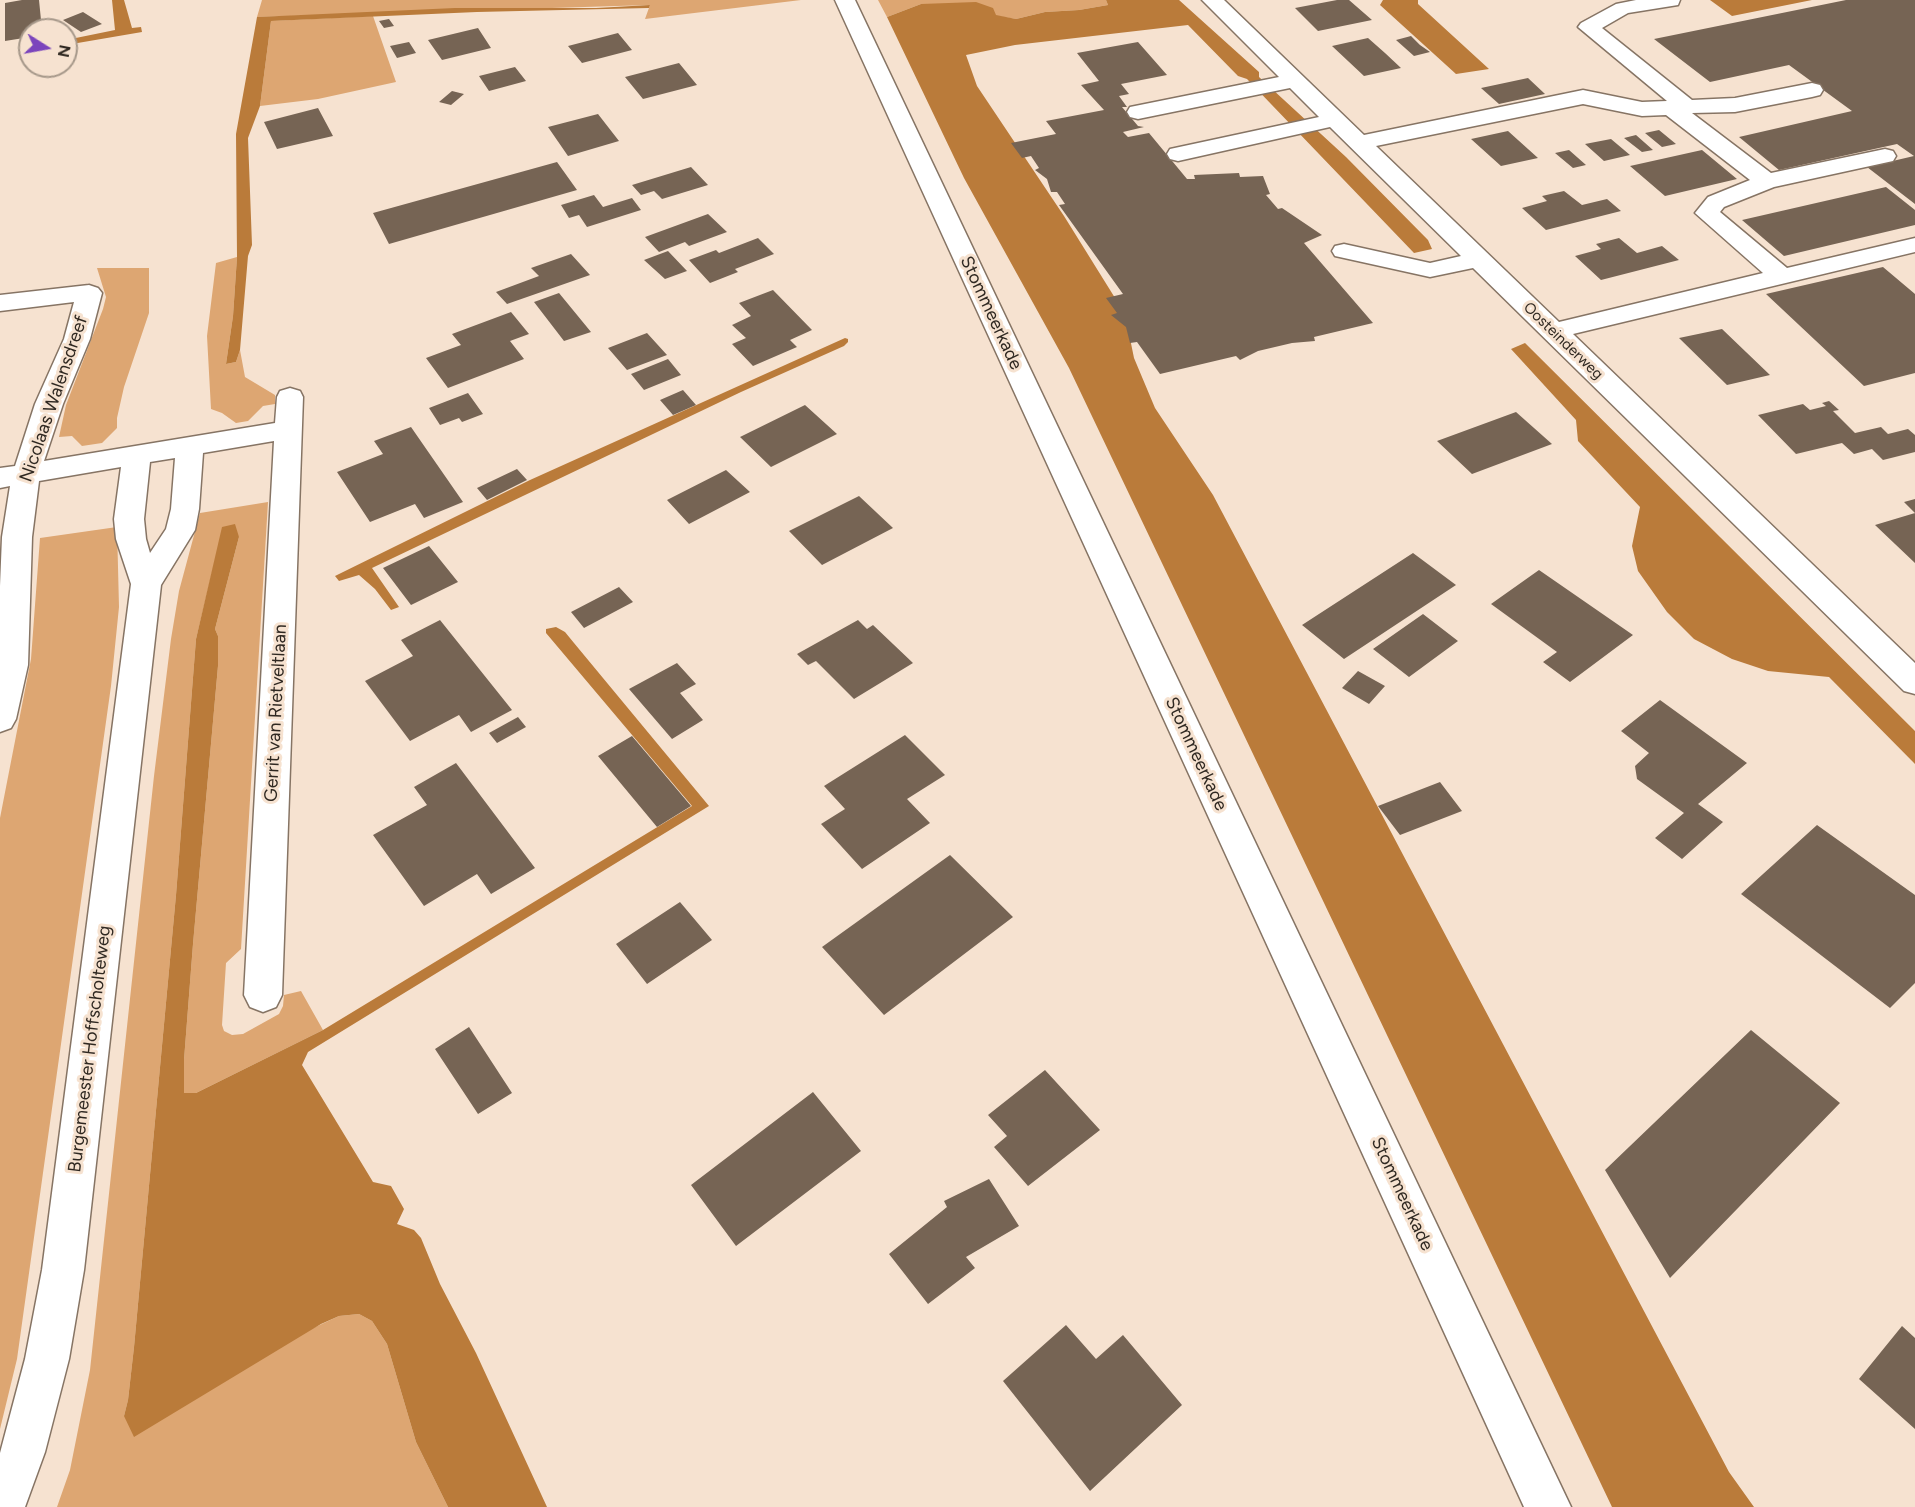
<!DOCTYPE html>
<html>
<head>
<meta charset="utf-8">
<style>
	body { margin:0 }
	#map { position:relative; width:1915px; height:1507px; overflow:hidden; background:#f6e2d0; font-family:Figtree,sans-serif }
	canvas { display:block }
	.north { position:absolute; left:18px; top:18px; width:60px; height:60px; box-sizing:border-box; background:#f6e2d0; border:2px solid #a6988a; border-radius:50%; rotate:101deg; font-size:16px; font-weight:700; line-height:24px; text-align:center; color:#2f2821 }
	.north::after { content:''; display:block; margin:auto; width:21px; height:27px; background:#7b45bc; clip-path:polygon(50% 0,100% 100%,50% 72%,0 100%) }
</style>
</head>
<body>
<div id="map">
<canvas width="1915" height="1507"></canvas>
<div class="north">N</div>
</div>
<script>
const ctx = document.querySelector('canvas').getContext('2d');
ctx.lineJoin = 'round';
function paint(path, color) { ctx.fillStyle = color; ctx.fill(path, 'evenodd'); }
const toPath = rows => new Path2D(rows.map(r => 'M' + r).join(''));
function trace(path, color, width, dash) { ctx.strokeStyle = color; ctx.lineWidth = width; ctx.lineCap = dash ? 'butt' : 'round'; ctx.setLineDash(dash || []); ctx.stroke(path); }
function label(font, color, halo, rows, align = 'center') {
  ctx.font = font + ' Figtree,sans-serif'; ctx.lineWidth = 6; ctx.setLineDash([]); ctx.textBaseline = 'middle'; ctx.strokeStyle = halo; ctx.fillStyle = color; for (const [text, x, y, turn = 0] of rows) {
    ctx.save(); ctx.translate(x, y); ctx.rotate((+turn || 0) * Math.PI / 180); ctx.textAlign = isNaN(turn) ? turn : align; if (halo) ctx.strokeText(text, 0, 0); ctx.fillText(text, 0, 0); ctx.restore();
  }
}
const green = toPath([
	[262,0,801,0,645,19,650,5,257,17],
	[878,0,1106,0,1108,5,1079,10,1045,12,1016,19,921,4,887,17],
	[373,16,396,82,318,99,260,106,271,21],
	[237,257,233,316,226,364,236,362,240,350,245,377,275,395,275,404,263,406,248,421,236,423,222,413,211,409,207,336,216,263],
	[97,268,149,268,149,313,124,387,117,418,117,428,102,443,82,446,72,436,59,437,66,405,103,309,106,297],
	[268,502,241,949,226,963,222,1025,224,1031,232,1035,243,1034,279,1014,283,1006,284,995,301,991,323,1030,196,1093,184,1093,184,1060,193,944,218,666,218,636,215,629,239,537,223,527,196,639,176,895,134,1347,128,1400,124,1416,339,1316,359,1314,372,1321,387,1344,416,1442,448,1507,57,1507,70,1470,90,1370,154,776,171,639,179,591,200,513],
	[117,527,119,607,111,686,17,1359,0,1429,0,818,31,659,40,538]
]);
const water = toPath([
	[112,0,124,0,132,28,141,27,142,32,66,45,66,40,115,30],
	[1106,0,1179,0,1259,72,1259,77,1346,157,1428,240,1432,249,1414,253,1247,79,1238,76,1188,25,1015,45,966,55,977,86,1064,216,1125,314,1134,358,1155,408,1213,495,1729,1472,1754,1507,1612,1507,1069,368,964,178,887,17,921,4,976,2,993,8,996,15,1016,19,1045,12,1079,10,1108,5],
	[1383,0,1418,0,1418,4,1489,69,1456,74,1380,5],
	[1710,0,1812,0,1732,16],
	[650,5,649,8,477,12,271,21,260,106,248,138,252,245,248,256,240,350,236,362,226,364,233,316,237,257,236,134,257,17,455,8,596,8],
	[845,338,848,339,848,342,844,346,741,392,372,568,399,607,391,610,375,589,359,575,339,581,335,576,530,480],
	[1525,343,1915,731,1915,764,1829,677,1768,671,1732,659,1694,639,1667,612,1638,571,1632,546,1640,507,1578,441,1576,420,1511,349],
	[235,524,239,537,215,629,218,636,218,666,193,944,184,1060,184,1093,196,1093,323,1030,692,806,546,633,546,629,556,627,565,632,574,643,709,806,308,1052,302,1065,373,1182,391,1186,404,1209,397,1224,414,1230,421,1238,440,1284,476,1353,547,1507,448,1507,416,1442,387,1344,372,1321,359,1314,339,1316,321,1324,134,1437,124,1416,128,1400,134,1347,176,895,196,639,222,527]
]);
const building = toPath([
	[22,0,39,0,42,30,30,30,30,37,5,41,5,3],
	[1337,0,1349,0,1372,20,1318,31,1295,8],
	[1846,0,1915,0,1915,204,1867,167,1914,156,1897,144,1779,170,1739,137,1852,111,1789,65,1710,82,1654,39],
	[83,12,102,24,81,32,63,20],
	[389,19,394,26,384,28,379,21],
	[478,28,491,48,442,60,428,40],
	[618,33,632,50,582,63,568,46],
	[1411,36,1420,45,1430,52,1414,56,1396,40],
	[1368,38,1385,53,1401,68,1364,76,1332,46],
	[409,42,416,53,397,58,390,46],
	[1138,42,1167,75,1121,84,1129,94,1119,96,1127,107,1122,107,1138,126,1144,127,1123,132,1128,137,1149,133,1187,179,1195,179,1194,175,1239,173,1240,177,1263,176,1270,194,1266,195,1278,209,1282,208,1322,235,1304,243,1373,323,1314,337,1315,341,1292,343,1258,351,1240,360,1236,356,1160,374,1137,342,1130,343,1126,327,1111,315,1117,313,1106,298,1123,294,1059,205,1065,204,1057,192,1051,192,1047,179,1035,170,1039,168,1031,156,1022,158,1011,143,1056,134,1046,121,1104,110,1081,85,1099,81,1077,53],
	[679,63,697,85,643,99,625,77],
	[515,67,526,81,489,91,479,76],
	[1528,78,1545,94,1499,104,1481,88],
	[452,91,464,94,451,105,439,102],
	[318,108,333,136,277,149,264,122],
	[598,114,619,141,568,156,548,127],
	[1659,130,1676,144,1662,147,1645,133],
	[1508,131,1538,158,1501,166,1471,139],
	[1636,135,1653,150,1642,152,1624,138],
	[1611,139,1630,155,1604,161,1585,144],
	[1569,150,1586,165,1573,168,1555,153],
	[1702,150,1737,179,1665,196,1630,166],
	[557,162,577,190,389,244,373,213],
	[691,167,708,185,662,199,654,191,641,195,632,185],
	[1886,187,1915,210,1915,225,1784,256,1742,220],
	[1564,191,1582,205,1607,199,1621,211,1546,230,1522,208,1547,201,1542,196],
	[594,195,603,207,632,198,641,210,587,227,579,215,569,218,561,205],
	[708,214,727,232,689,246,685,242,659,252,645,237],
	[758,238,774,254,735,269,738,272,710,283,689,260,716,250,719,253],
	[1619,238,1637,253,1662,246,1679,260,1601,280,1575,256,1601,249,1596,244],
	[668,251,687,271,665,279,644,260],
	[571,254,590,275,507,304,496,292,539,276,531,268],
	[1883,267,1915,294,1915,373,1864,386,1766,294],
	[773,290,812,330,790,340,797,347,753,366,732,344,746,338,732,325,751,316,739,303],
	[559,293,591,332,564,341,534,302],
	[511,312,529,334,510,341,524,359,448,388,426,358,461,345,452,334],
	[1722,329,1770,375,1727,385,1679,338],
	[647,333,667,355,627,370,608,348],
	[668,359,681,375,644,390,631,374],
	[683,390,696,405,673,415,660,400],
	[468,393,483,414,462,422,459,418,440,425,429,408],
	[1829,401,1839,410,1833,411,1855,433,1881,427,1888,434,1908,429,1915,435,1915,452,1883,460,1872,449,1854,454,1842,443,1796,454,1758,415,1803,404,1810,410,1826,406,1822,403],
	[805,405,837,434,771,467,740,437],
	[1516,412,1552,444,1472,474,1437,441],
	[411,427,463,502,424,518,415,504,370,522,337,472,383,454,374,441],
	[517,469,527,480,487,500,477,488],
	[726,470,750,492,689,524,667,500],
	[859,496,893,528,822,565,789,531],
	[1915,499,1915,563,1875,525,1915,513,1904,502],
	[429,546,458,582,411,605,383,568],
	[1413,553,1456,585,1344,659,1302,625],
	[1539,570,1633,635,1570,682,1543,662,1557,652,1491,604],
	[619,587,633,602,584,628,571,612],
	[1423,614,1458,641,1409,677,1373,649],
	[440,620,512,710,471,732,459,715,410,741,365,681,413,656,401,640],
	[858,620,867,629,873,625,913,663,854,699,816,661,808,665,797,654],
	[677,663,696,684,680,693,703,720,672,739,629,689],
	[1358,671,1385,686,1369,704,1342,688],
	[1660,700,1747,763,1698,804,1723,822,1682,859,1655,838,1684,813,1637,779,1635,766,1649,753,1621,731],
	[518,717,526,727,497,743,489,733],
	[905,735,945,775,907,799,930,823,862,869,821,824,845,809,824,786],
	[632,736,691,806,657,827,598,756],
	[456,763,535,868,491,894,477,874,424,906,373,835,427,805,414,787],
	[1440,782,1462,811,1400,835,1378,806],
	[1817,825,1915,895,1915,983,1890,1008,1741,894],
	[950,855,1013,917,884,1015,822,947],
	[680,902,712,940,647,984,616,944],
	[469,1027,512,1093,478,1114,435,1049],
	[1751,1030,1840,1103,1670,1278,1605,1170],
	[1045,1070,1100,1130,1028,1186,994,1147,1007,1136,988,1115],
	[813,1092,861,1151,736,1246,691,1185],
	[989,1179,1019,1226,966,1257,975,1268,928,1304,889,1254,947,1207,944,1201],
	[1066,1325,1096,1359,1123,1335,1182,1405,1090,1491,1003,1381],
	[1902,1326,1915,1338,1915,1429,1859,1379]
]);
const minor = toPath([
	[835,0,855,0,1571,1507,1524,1507,835,0],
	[1202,0,1224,0,1364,135,1583,90,1642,102,1667,101,1578,27,1581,23,1616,4,1636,0,1680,0,1678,5,1628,13,1602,28,1692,100,1735,98,1812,83,1820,85,1823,90,1820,95,1812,97,1735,112,1692,113,1771,173,1885,149,1893,151,1896,156,1893,161,1774,187,1724,207,1720,212,1787,268,1915,238,1915,252,1573,334,1915,663,1915,694,1904,691,1473,268,1430,277,1335,256,1332,251,1335,246,1344,244,1430,263,1461,256,1330,127,1178,161,1170,159,1167,154,1170,149,1319,117,1290,88,1138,119,1130,117,1127,112,1130,107,1279,77,1202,0],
	[1583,104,1642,116,1666,115,1750,180,1708,197,1695,213,1763,273,1559,322,1376,146,1583,104],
	[89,285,98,288,102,293,90,339,63,404,44,461,275,423,277,397,280,391,290,388,300,391,303,397,282,995,276,1007,263,1012,250,1007,244,995,274,441,203,453,199,509,195,530,161,585,84,1270,69,1359,45,1452,25,1507,0,1507,0,1453,25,1359,42,1270,131,584,116,539,114,519,121,467,39,481,32,537,28,665,16,719,11,728,0,732,0,586,2,537,10,486,0,488,0,468,15,466,35,404,64,339,74,302,0,311,0,295,89,285],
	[175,458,171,509,166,529,150,553,146,539,144,519,150,462,175,458]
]);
const farStreetnames = [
	["Oosteinderweg",1563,341,44]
];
const streetNames = [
	["Stommeerkade",991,313,65],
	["Nicolaas Walensdreef",54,399,-71],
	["Gerrit van Rietveltlaan",276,713,-87],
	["Stommeerkade",1196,754,65],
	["Burgemeester Hoffscholteweg",90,1049,-83],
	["Stommeerkade",1402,1194,65]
];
paint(green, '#dda672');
paint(water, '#ba7b3a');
paint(building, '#766454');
trace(minor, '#867464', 3);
paint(minor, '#fff');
label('15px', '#2f2821', '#f6e2d0', farStreetnames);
label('18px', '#2f2821', '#f6e2d0', streetNames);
</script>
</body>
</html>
